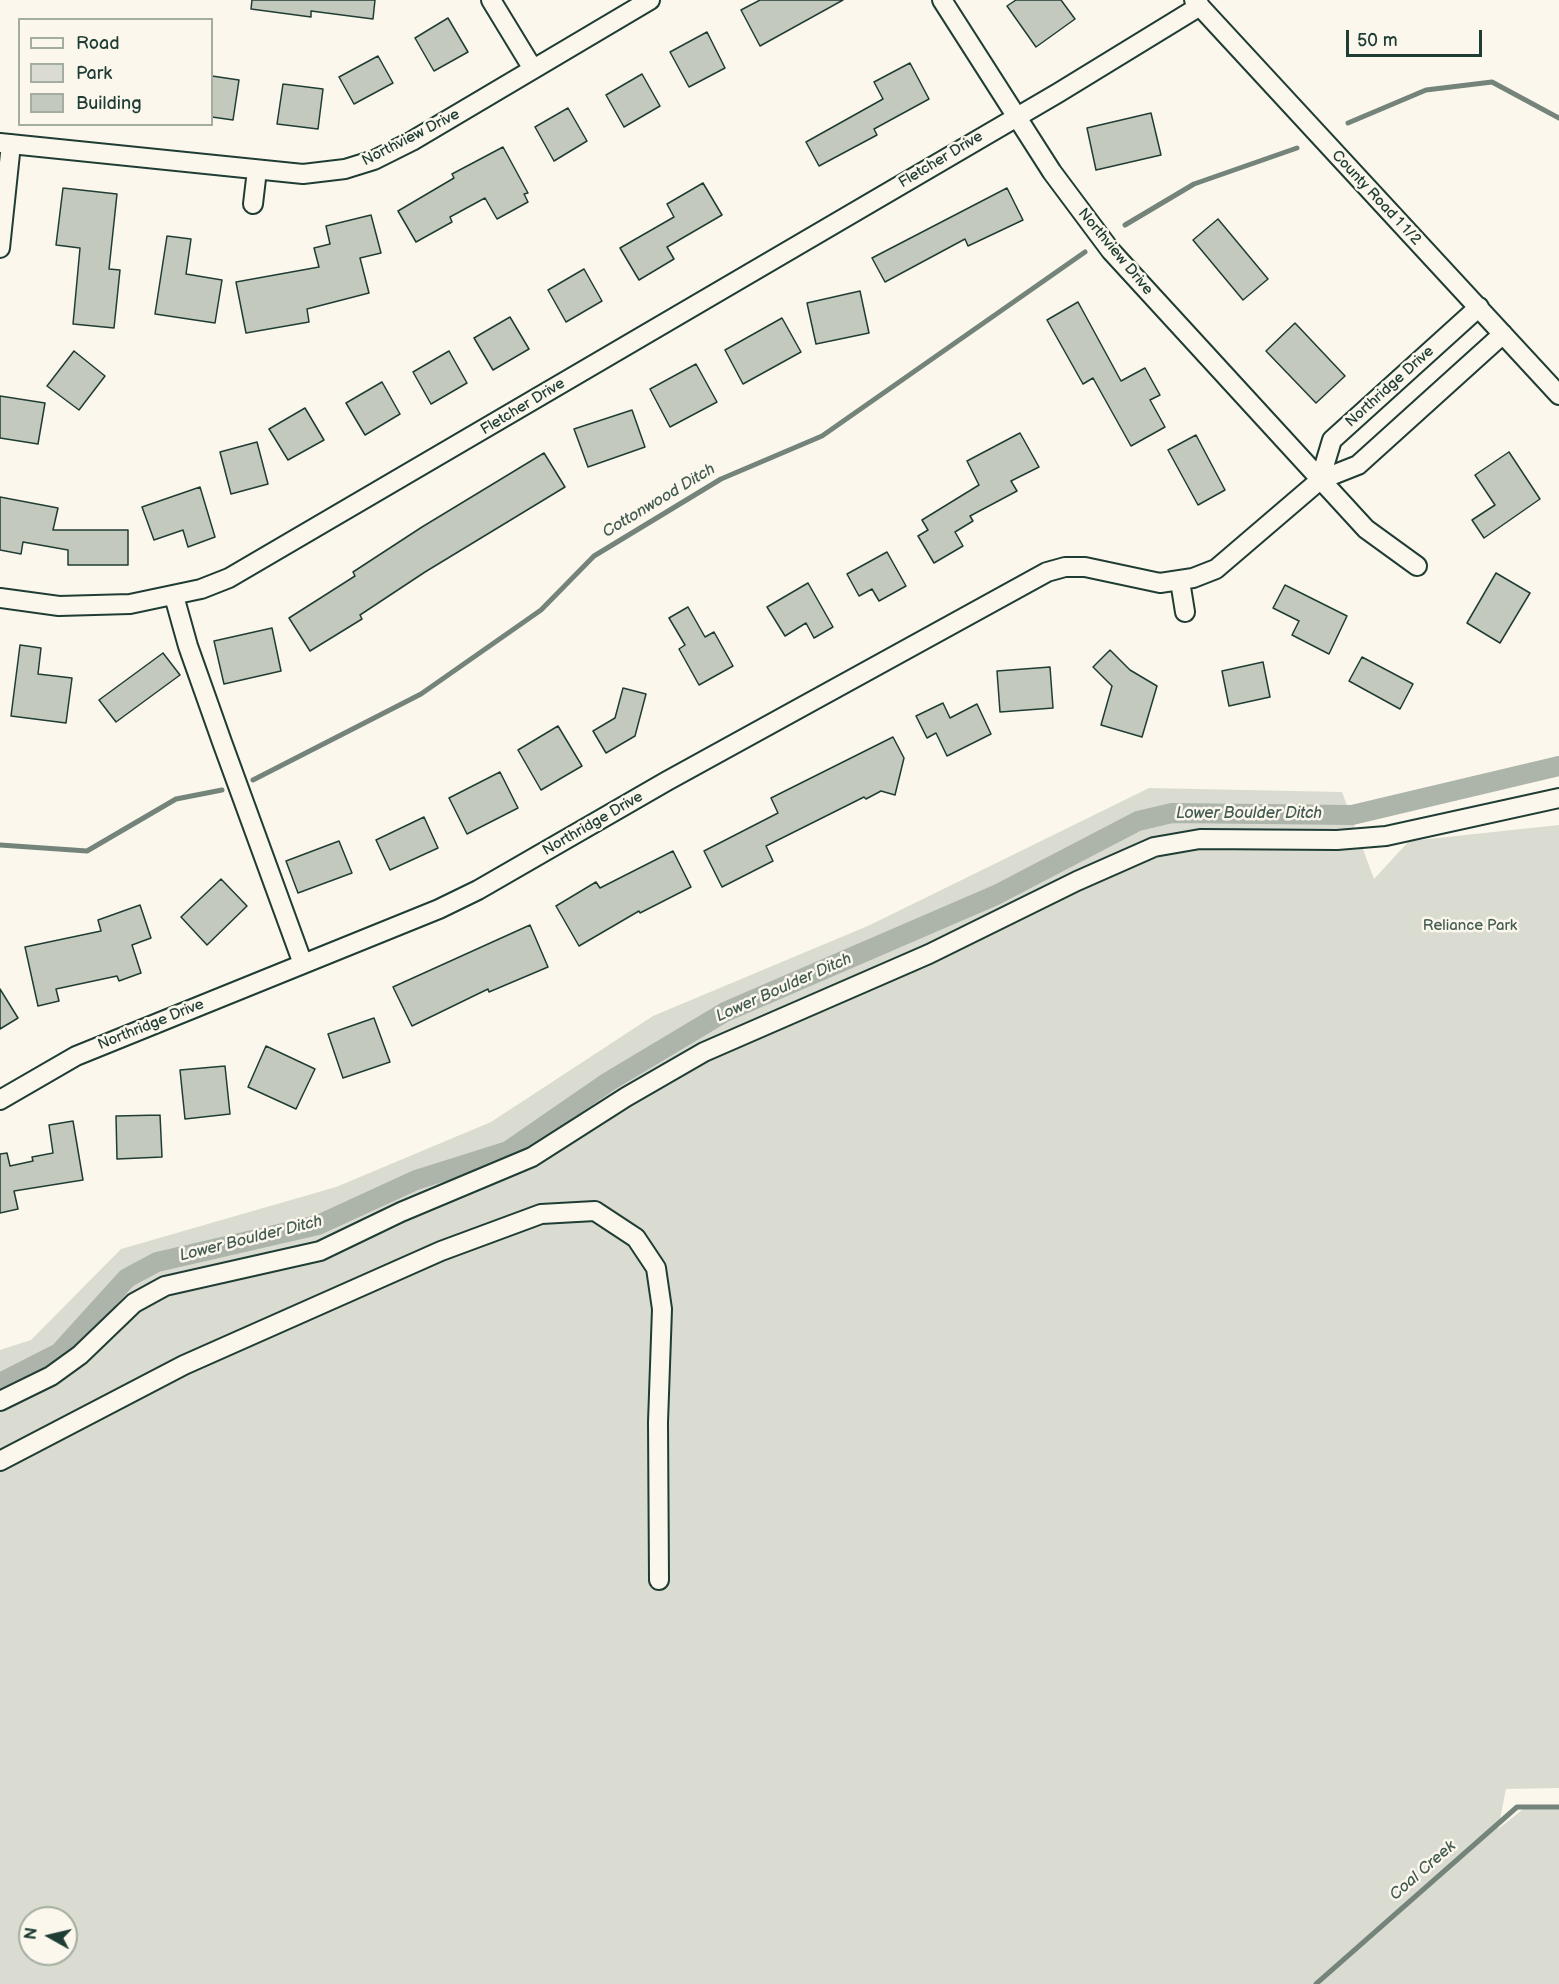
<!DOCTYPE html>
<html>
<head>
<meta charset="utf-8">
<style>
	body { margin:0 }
	#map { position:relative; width:1559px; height:1984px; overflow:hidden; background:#fbf7ec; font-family:"Balsamiq Sans",sans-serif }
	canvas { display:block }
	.legend { position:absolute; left:18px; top:18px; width:195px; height:108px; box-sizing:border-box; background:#fbf7ec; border:2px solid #a3ada2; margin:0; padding:8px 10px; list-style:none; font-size:18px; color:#1f3d34 }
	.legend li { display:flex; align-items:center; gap:12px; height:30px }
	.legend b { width:30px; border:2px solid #a3ada2 }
	.north { position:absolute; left:18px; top:1906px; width:60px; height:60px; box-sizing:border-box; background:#fbf7ec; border:2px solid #a3ada2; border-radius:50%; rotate:278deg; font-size:16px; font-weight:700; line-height:24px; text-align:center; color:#1f3d34 }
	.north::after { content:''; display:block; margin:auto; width:21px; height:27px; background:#1f3d34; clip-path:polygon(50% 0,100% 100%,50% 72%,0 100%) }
	.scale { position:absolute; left:1346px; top:30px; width:136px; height:27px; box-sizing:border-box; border:3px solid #1f3d34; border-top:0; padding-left:8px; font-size:18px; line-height:21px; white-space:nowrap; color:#1f3d34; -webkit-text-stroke:4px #fbf7ec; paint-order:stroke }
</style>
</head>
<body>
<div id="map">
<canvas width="1559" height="1984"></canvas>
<ul class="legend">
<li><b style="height:8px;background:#fbf7ec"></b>Road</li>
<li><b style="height:16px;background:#dbdcd1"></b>Park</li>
<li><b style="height:16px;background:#c4c9be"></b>Building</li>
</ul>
<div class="north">N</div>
<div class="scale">50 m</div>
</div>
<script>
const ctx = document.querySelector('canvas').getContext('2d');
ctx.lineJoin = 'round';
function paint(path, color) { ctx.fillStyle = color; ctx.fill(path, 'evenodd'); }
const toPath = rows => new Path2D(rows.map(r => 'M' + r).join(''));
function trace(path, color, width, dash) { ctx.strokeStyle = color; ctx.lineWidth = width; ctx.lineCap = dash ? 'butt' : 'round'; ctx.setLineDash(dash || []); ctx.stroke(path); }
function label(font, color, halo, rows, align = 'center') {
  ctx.font = font + ' "Balsamiq Sans",sans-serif'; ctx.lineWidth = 5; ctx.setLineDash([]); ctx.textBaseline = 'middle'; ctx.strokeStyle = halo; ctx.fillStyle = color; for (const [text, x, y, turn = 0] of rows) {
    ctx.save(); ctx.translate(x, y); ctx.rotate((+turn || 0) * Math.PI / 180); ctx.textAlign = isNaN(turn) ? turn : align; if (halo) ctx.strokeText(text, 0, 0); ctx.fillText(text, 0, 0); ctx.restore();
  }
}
const green = toPath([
	[1149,788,1342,792,1374,879,1409,841,1559,825,1559,1788,1506,1789,1498,1829,1526,1807,1559,1808,1559,1984,0,1984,0,1350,31,1340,121,1249,336,1187,491,1122,653,1016,870,925],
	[30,1918,66,1918,66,1954,30,1954]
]);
const stream = toPath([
	[1348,123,1426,90,1492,82,1559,118],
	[1125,225,1194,184,1297,148],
	[253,780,421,694,541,610,594,556,721,479,822,436,1085,252],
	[0,845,87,851,176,799,222,790],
	[1316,1984,1517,1807,1559,1807]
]);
const canal = toPath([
	[0,1383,59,1353,127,1278,157,1262,318,1225,416,1180,508,1151,608,1082,725,1012,996,895,1138,821,1172,813,1352,815,1559,766]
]);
const building = toPath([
	[252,0,375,0,373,19,311,11,311,17,251,9,252,0],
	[760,0,843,0,760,46,741,10,760,0],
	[1016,0,1061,0,1075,19,1036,47,1007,6,1016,0],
	[448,18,468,52,434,71,415,38,448,18],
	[707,32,725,68,689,87,670,52,707,32],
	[378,56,393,83,354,104,339,77,378,56],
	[910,63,929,99,874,129,877,135,819,166,806,142,883,99,874,82,910,63],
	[642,74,660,106,624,127,606,95,642,74],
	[212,76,239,80,233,120,212,117,212,76],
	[283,84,323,89,318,129,277,124,283,84],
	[568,108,587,141,554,161,535,127,568,108],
	[1151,113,1161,155,1096,170,1087,128,1151,113],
	[503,147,528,193,524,194,528,202,497,219,485,198,450,217,452,222,416,242,398,211,454,178,452,174,503,147],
	[703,183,722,215,667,247,674,259,639,280,620,248,674,217,667,204,703,183],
	[63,188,117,194,109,269,120,270,114,328,73,324,80,248,56,245,63,188],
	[1007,188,1023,220,968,246,965,239,885,282,872,258,1007,188],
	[371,215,381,253,360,258,369,293,307,309,309,322,246,333,236,282,319,267,314,248,330,244,326,226,371,215],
	[1218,219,1268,279,1243,300,1193,240,1218,219],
	[167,236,191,239,186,274,222,280,215,323,155,314,167,236],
	[584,269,602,301,566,322,548,290,584,269],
	[860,291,869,333,816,344,807,303,860,291],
	[1078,302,1121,381,1145,368,1160,395,1150,400,1165,427,1131,446,1093,378,1083,384,1047,320,1078,302],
	[510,317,529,349,493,370,474,338,510,317],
	[782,318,801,352,743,384,725,350,782,318],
	[1295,323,1345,376,1316,403,1266,351,1295,323],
	[74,351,105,376,79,410,47,386,74,351],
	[449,351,467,383,431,404,413,372,449,351],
	[696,364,717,402,670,427,650,389,696,364],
	[382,382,400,414,365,435,346,403,382,382],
	[0,396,45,403,38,444,0,438,0,396],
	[305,408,324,440,288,460,269,429,305,408],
	[632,410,645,447,588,467,574,429,632,410],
	[1020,433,1039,467,1011,481,1017,491,970,516,973,521,955,532,963,546,934,563,918,536,928,530,922,520,979,485,967,461,1020,433],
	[1196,435,1225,490,1198,505,1168,450,1196,435],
	[257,442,268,484,231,494,220,452,257,442],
	[1509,452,1540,499,1484,538,1472,520,1495,505,1475,475,1509,452],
	[544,453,565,487,425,572,360,615,362,619,310,651,289,618,355,576,353,572,422,527,544,453],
	[200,487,215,537,188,547,183,530,154,540,142,507,200,487],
	[0,497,58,508,53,530,128,530,128,565,68,565,68,550,23,542,21,554,0,550,0,497],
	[887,552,906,586,879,601,872,589,859,596,847,574,887,552],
	[1496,573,1530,593,1500,643,1467,623,1496,573],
	[808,583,833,627,814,638,806,623,785,636,767,607,808,583],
	[1285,585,1347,616,1329,654,1292,635,1299,621,1273,608,1285,585],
	[688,607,705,637,714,632,733,666,699,685,679,649,685,645,669,618,688,607],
	[272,628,281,671,224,684,214,641,272,628],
	[20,645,41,648,38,674,72,678,66,723,11,716,20,645],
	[1110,650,1130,670,1157,686,1142,737,1101,725,1112,686,1093,667,1110,650],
	[163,653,180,675,116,722,99,700,163,653],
	[1362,657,1413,684,1400,709,1349,681,1362,657],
	[1263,662,1270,697,1229,706,1222,671,1263,662],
	[1050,667,1053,708,1000,712,997,671,1050,667],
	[623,688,646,694,635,736,606,753,593,731,615,718,623,688],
	[943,703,950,718,977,704,991,734,947,756,936,733,927,738,916,716,943,703],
	[558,726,582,766,541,790,518,750,558,726],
	[893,737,904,758,895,795,881,791,866,799,864,797,766,846,773,861,722,887,704,851,778,813,771,798,893,737],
	[500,772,518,808,467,834,449,798,500,772],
	[424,817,438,848,390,870,376,840,424,817],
	[339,841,352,873,298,893,286,861,339,841],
	[673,851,691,887,640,913,639,911,579,946,556,906,596,882,600,888,673,851],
	[221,879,247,906,207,945,181,917,221,879],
	[140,905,151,938,132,945,141,973,119,981,117,976,56,989,59,1001,38,1006,25,947,101,931,98,920,140,905],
	[530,925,548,967,489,992,488,989,412,1026,393,987,530,925],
	[0,989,18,1018,0,1029,0,989],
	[374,1018,390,1062,343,1078,328,1034,374,1018],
	[266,1046,315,1069,296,1109,248,1087,266,1046],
	[225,1066,230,1114,185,1119,180,1070,225,1066],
	[160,1115,162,1157,117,1159,116,1116,160,1115],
	[73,1121,83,1180,14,1191,18,1209,0,1213,0,1154,7,1153,10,1166,33,1161,32,1157,53,1153,49,1125,73,1121]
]);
const minor = toPath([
	[491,0,533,69],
	[942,0,1052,172,1111,251,1366,529,1417,566],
	[1194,0,1559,395],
	[0,143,303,174,345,169,374,160,412,141,650,0],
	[253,204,257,170],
	[0,248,11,144],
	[1320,480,1332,440,1479,307],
	[1180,581,1185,612],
	[174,596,188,646,222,742,303,964],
	[0,598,59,606,130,604,201,589,229,578,1058,93,1200,6],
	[0,1100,76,1056,439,909,478,890,667,781,1047,572,1065,567,1085,567,1160,583,1193,578,1216,569,1320,480,1358,465,1503,334],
	[0,1401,51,1376,80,1355,134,1303,165,1286,320,1251,401,1212,532,1157,626,1097,704,1052,929,954,1077,881,1154,847,1200,839,1337,840,1386,836,1559,798],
	[0,1461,184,1365,441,1251,541,1214,595,1211,636,1238,656,1268,662,1309,658,1422,659,1580]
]);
const streetNames = [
	["Northview Drive",411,138,-27],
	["Fletcher Drive",941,160,-31],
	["County Road 1 1/2",1376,198,47],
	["Northview Drive",1115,252,50],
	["Northridge Drive",1390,387,-42],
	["Fletcher Drive",523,407,-31],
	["Northridge Drive",593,824,-30],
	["Northridge Drive",151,1025,-22]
];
const parkNames = [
	["Reliance Park",1470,926]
];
const waterNames = [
	["Cottonwood Ditch",659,501,-31],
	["Lower Boulder Ditch",1249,814],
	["Lower Boulder Ditch",784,988,-24],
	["Lower Boulder Ditch",251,1239,-14],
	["Coal Creek",1423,1871,-41]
];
paint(green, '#dbdcd1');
trace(stream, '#74847b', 5);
trace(canal, '#adb4aa', 20);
paint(building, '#c4c9be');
trace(building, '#1f3d34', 1.5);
trace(minor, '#1f3d34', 22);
trace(minor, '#fbf7ec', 18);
label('15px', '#1f3d34', '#fbf7ec', streetNames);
label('15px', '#455d53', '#fbf7ec', parkNames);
label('italic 16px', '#425b52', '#fbf7ec', waterNames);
</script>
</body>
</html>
